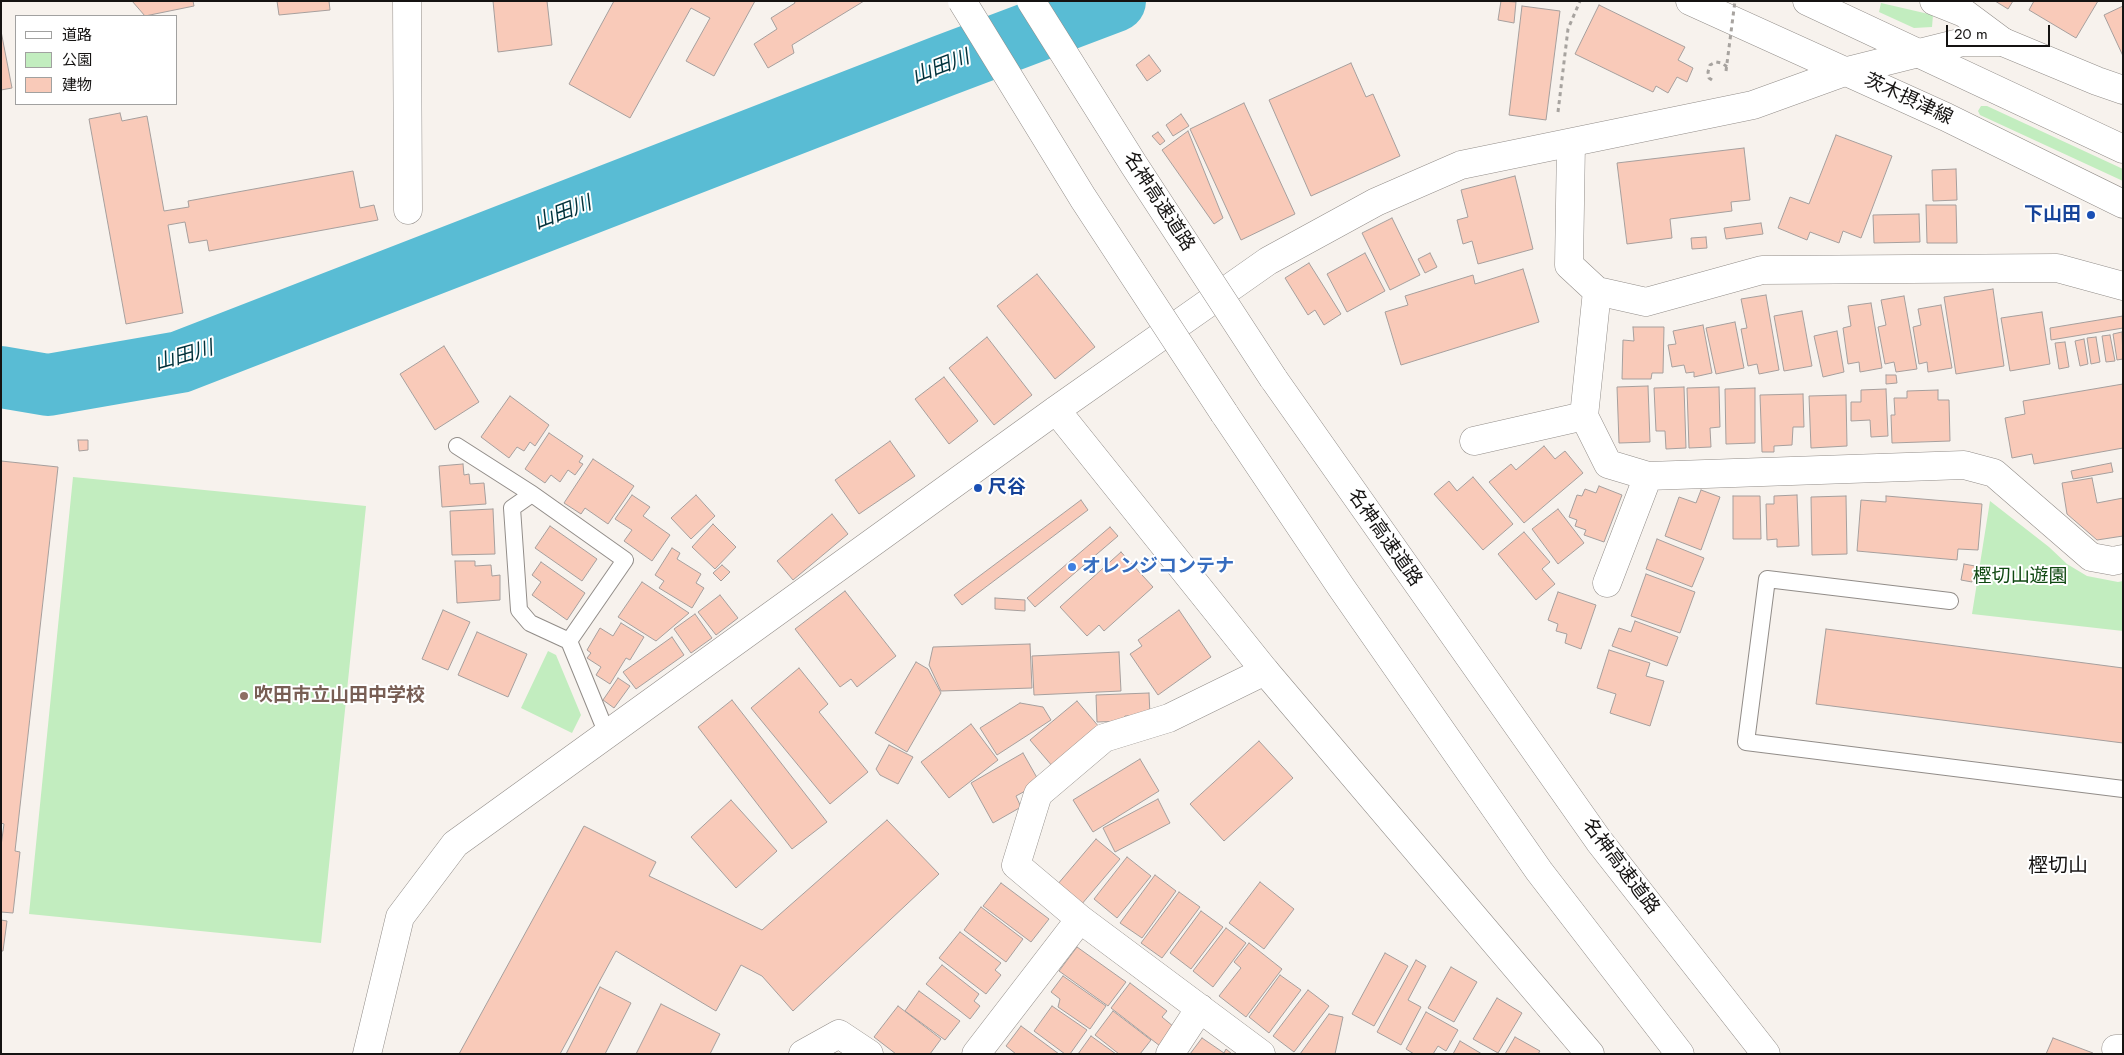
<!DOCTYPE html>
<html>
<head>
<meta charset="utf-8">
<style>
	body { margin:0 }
	#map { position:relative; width:2124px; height:1055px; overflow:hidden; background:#f7f2ed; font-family:Jost,"Noto Sans JP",sans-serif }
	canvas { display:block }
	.frame { position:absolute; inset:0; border:2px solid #151312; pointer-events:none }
	.legend { position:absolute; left:15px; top:15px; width:162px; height:90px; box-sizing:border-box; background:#fff; border:1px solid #a1a1a0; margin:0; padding:6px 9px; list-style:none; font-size:15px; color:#151312 }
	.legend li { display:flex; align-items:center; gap:10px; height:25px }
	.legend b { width:25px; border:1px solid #a1a1a0 }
	.scale { position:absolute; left:1946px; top:25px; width:104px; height:22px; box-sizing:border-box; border:2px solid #151312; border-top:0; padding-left:6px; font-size:15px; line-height:18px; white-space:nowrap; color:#151312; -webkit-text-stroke:4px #fff; paint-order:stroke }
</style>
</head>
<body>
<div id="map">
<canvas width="2124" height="1055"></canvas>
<div class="frame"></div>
<ul class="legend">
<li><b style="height:6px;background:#fff"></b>道路</li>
<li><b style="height:14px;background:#c2edbf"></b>公園</li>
<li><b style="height:14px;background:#f9cab9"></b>建物</li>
</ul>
<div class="scale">20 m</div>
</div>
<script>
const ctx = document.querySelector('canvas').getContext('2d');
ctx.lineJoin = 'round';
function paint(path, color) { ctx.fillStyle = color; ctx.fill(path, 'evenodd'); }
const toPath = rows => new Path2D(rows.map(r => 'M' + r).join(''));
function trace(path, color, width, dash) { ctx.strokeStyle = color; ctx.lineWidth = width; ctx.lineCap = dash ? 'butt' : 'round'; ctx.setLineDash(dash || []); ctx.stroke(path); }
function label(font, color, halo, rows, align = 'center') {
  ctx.font = font + ' Jost,"Noto Sans JP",sans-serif'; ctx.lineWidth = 4; ctx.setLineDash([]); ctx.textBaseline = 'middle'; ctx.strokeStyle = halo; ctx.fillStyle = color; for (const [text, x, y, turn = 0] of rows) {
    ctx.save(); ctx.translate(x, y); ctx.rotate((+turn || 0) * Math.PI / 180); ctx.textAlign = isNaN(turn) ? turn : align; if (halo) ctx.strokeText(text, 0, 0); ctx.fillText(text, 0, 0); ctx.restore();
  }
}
const green = toPath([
	[1881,3,1933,15,1932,27,1914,28,1879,12],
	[1981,106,1987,106,2123,169,2123,181,1980,115,1978,111],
	[73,477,366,506,321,943,29,914],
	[1990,501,2049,547,2067,564,2087,576,2118,582,2123,581,2123,631,1972,614],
	[548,651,556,655,581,715,572,733,521,708]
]);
const river = toPath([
	[1,377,48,385,180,362,943,66,1115,1]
]);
const building = toPath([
	[132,1,193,1,194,6,145,16,132,1],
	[277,1,329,1,330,10,279,15,277,1],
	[493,1,547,1,552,45,498,52,493,1],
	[614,1,755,1,714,76,686,61,710,18,691,8,630,118,569,84,614,1],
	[794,1,864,1,792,45,794,53,768,68,754,44,777,29,771,18,795,3,794,1],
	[1501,1,1516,2,1514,23,1498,20,1501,1],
	[1995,1,2013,1,2008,9,1995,1],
	[2034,1,2098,1,2076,38,2029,10,2034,1],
	[1599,5,1685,47,1678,60,1693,68,1687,82,1677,77,1668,93,1656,86,1653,92,1575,54,1599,5],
	[1522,6,1560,11,1546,120,1509,115,1522,6],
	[2123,6,2123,56,2104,15,2123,6],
	[1,31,12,88,1,90,1,31],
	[1149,55,1161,71,1147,81,1136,65,1149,55],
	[1351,63,1366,97,1373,94,1400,156,1311,196,1269,100,1351,63],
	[1244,103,1295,214,1241,240,1190,129,1244,103],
	[120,113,122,121,147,116,164,211,189,207,188,201,353,171,360,208,374,205,378,220,209,251,207,240,189,243,185,222,168,225,183,313,126,324,89,119,120,113],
	[1181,114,1189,126,1173,136,1166,125,1181,114],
	[1188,131,1223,218,1214,224,1162,150,1188,131],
	[1158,132,1165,141,1160,145,1152,136,1158,132],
	[1836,135,1892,156,1861,238,1843,231,1839,243,1810,232,1807,240,1778,228,1790,197,1809,204,1836,135],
	[1744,148,1750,200,1731,202,1732,211,1670,219,1672,238,1627,244,1617,163,1744,148],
	[1956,169,1957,200,1933,201,1932,170,1956,169],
	[1515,176,1533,249,1478,264,1472,241,1463,244,1457,220,1468,217,1461,190,1515,176],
	[1926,205,1956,205,1957,243,1927,243,1926,205],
	[1919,214,1920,242,1874,243,1873,215,1919,214],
	[1392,218,1420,275,1390,290,1362,233,1392,218],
	[1761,223,1763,234,1726,239,1724,228,1761,223],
	[1706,237,1707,248,1692,249,1691,238,1706,237],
	[1365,253,1385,291,1347,312,1327,274,1365,253],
	[1430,253,1437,267,1425,273,1418,259,1430,253],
	[1309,263,1341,314,1324,325,1315,310,1308,315,1285,278,1309,263],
	[1523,269,1539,322,1401,365,1385,312,1408,305,1405,296,1473,275,1475,284,1523,269],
	[1037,274,1095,347,1055,379,997,306,1037,274],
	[1993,289,2004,366,1956,374,1944,297,1993,289],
	[1766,295,1779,370,1759,374,1757,364,1748,366,1741,329,1747,328,1741,299,1766,295],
	[1904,296,1917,369,1896,372,1894,362,1885,364,1878,327,1886,325,1881,300,1904,296],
	[1871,303,1882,368,1860,372,1859,362,1848,364,1843,328,1851,326,1848,306,1871,303],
	[1941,305,1952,368,1928,372,1927,362,1919,364,1913,327,1921,325,1918,309,1941,305],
	[1802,311,1812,366,1784,371,1774,316,1802,311],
	[2042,312,2050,364,2010,371,2001,318,2042,312],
	[2123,316,2123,328,2051,340,2050,328,2123,316],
	[1735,322,1744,368,1716,374,1706,328,1735,322],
	[1703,325,1712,373,1694,377,1694,372,1686,373,1684,365,1672,367,1668,345,1676,344,1673,331,1703,325],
	[1633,327,1664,327,1663,373,1652,373,1651,379,1622,379,1623,340,1634,341,1633,327],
	[1837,331,1844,372,1823,377,1814,336,1837,331],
	[2122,332,2123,359,2117,360,2113,334,2122,332],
	[2110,335,2115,361,2106,362,2102,336,2110,335],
	[987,337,1032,395,994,425,949,368,987,337],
	[2096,337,2100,362,2091,364,2087,338,2096,337],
	[2084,339,2088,364,2080,366,2075,341,2084,339],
	[2065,342,2069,367,2059,369,2055,343,2065,342],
	[444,346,479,402,435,430,400,374,444,346],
	[1886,375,1896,375,1897,383,1886,384,1886,375],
	[944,377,978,421,949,444,915,399,944,377],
	[2123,384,2123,448,2034,464,2032,454,2012,458,2005,418,2025,414,2023,401,2123,384],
	[1648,386,1650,442,1619,443,1617,387,1648,386],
	[1684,387,1686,448,1666,449,1665,431,1656,431,1654,388,1684,387],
	[1719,387,1720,427,1710,428,1711,447,1689,448,1687,388,1719,387],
	[1755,388,1755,443,1726,444,1725,389,1755,388],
	[1886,389,1888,436,1871,437,1870,420,1851,421,1851,402,1861,402,1861,390,1886,389],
	[1938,390,1938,400,1949,400,1950,441,1892,443,1891,415,1895,415,1894,398,1907,398,1907,391,1938,390],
	[1803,394,1804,427,1793,427,1792,445,1774,446,1774,452,1762,452,1760,395,1803,394],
	[1846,395,1847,446,1811,448,1809,396,1846,395],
	[510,396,549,425,535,446,530,442,524,451,517,447,509,458,481,437,510,396],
	[549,433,583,456,579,462,583,464,575,475,568,470,560,482,551,475,545,483,525,469,549,433],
	[78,440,88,440,88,450,79,451,78,440],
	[890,441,915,476,859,514,835,480,890,441],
	[1544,446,1555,459,1565,451,1583,473,1524,523,1489,482,1511,464,1516,470,1544,446],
	[593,459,634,486,608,524,585,508,581,514,564,503,593,459],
	[1,461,58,467,15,851,20,852,13,913,1,912,1,846,4,824,1,823,1,461],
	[2111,463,2113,472,2073,479,2071,471,2111,463],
	[463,464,464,475,469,474,470,484,484,483,486,504,442,507,439,466,463,464],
	[1473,477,1513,524,1483,550,1434,494,1449,481,1457,491,1473,477],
	[2092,478,2097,503,2123,498,2123,536,2097,540,2067,514,2062,483,2092,478],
	[1599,486,1622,495,1604,542,1584,535,1586,530,1575,526,1577,520,1569,517,1577,495,1582,496,1585,489,1596,493,1599,486],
	[1701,490,1720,497,1701,550,1665,536,1679,497,1696,503,1701,490],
	[632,495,650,507,643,516,670,535,652,561,624,541,632,530,615,519,632,495],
	[696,495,715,516,691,539,671,518,696,495],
	[1797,495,1799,546,1777,547,1777,539,1767,540,1766,504,1774,504,1774,496,1797,495],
	[1733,496,1760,496,1761,539,1733,539,1733,496],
	[1846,496,1847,554,1812,555,1811,497,1846,496],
	[1886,496,1982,504,1978,550,1958,549,1957,560,1857,551,1861,500,1886,502,1886,496],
	[1081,500,1088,510,962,605,954,595,1081,500],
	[493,509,495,554,452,555,450,511,493,509],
	[1558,509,1584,543,1558,564,1532,529,1558,509],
	[832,514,848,534,793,580,777,561,832,514],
	[713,524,736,547,715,569,692,547,713,524],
	[550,526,597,559,582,581,535,548,550,526],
	[1110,527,1118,536,1035,607,1027,598,1110,527],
	[1524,532,1550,562,1542,569,1555,584,1536,600,1498,554,1524,532],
	[1657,539,1704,558,1692,587,1646,569,1657,539],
	[672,548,680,553,677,559,701,574,696,583,704,588,692,608,659,588,664,581,655,575,672,548],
	[1121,552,1153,587,1104,631,1099,625,1087,636,1060,607,1121,552],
	[455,561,475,561,475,566,491,565,492,576,500,575,500,600,457,603,455,561],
	[541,562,585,593,567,620,532,595,541,582,532,575,541,562],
	[1964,564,1975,566,1972,582,1961,580,1964,564],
	[722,565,730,572,721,581,713,573,722,565],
	[1979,572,1987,574,1985,584,1977,583,1979,572],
	[1646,574,1695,592,1680,633,1631,616,1646,574],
	[642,582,689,613,656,641,618,617,642,582],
	[845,591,896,656,857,687,851,679,840,687,795,629,845,591],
	[1558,592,1596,605,1581,649,1565,643,1567,634,1556,631,1558,624,1548,620,1558,592],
	[720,595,738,618,716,635,698,612,720,595],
	[995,598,1025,600,1025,611,995,609,995,598],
	[443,610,470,622,448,670,422,659,443,610],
	[1179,610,1211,657,1158,695,1130,654,1142,646,1138,640,1179,610],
	[695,614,712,638,691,653,674,629,695,614],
	[1635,621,1678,637,1667,666,1612,646,1619,628,1631,632,1635,621],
	[621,623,644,637,630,660,626,658,610,684,596,675,601,667,587,658,591,653,587,650,600,628,613,636,621,623],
	[1826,629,2123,668,2123,743,1816,704,1826,629],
	[477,632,527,654,508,697,458,675,477,632],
	[672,637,684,655,636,689,623,672,672,637],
	[1030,644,1032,688,941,691,929,665,933,647,1030,644],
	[1609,650,1650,663,1646,676,1664,681,1650,726,1610,713,1616,694,1597,688,1609,650],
	[1119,652,1121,691,1034,695,1032,656,1119,652],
	[916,662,928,669,941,693,907,752,875,733,916,662],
	[799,668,828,704,819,712,868,772,830,804,751,708,799,668],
	[618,678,630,686,614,708,603,700,618,678],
	[1149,693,1150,715,1125,716,1122,721,1097,722,1096,695,1149,693],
	[732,700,827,822,792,849,698,727,732,700],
	[1077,701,1100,728,1053,767,1030,740,1077,701],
	[1020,703,1043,707,1051,720,997,755,980,728,1020,703],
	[971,724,998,760,949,798,921,762,971,724],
	[1259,741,1293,778,1224,841,1190,804,1259,741],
	[889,745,913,757,898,784,880,775,876,769,889,745],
	[1023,753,1040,783,1016,796,1021,807,993,823,971,783,1023,753],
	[1140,759,1159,791,1093,832,1073,800,1140,759],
	[1158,799,1170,823,1115,852,1103,828,1158,799],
	[731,800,777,851,736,888,691,837,731,800],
	[887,820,939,874,793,1011,762,976,741,965,716,1011,616,951,560,1054,459,1054,584,826,656,862,649,876,762,930,887,820],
	[1096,839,1120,859,1081,905,1057,885,1096,839],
	[1127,857,1151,876,1117,918,1094,899,1127,857],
	[1155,875,1176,891,1142,938,1120,923,1155,875],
	[1260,882,1294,909,1264,949,1229,923,1260,882],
	[1001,883,1049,919,1031,942,983,906,1001,883],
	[1179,892,1200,907,1162,958,1141,943,1179,892],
	[981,907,1023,939,1006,962,964,930,981,907],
	[1201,911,1223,927,1191,969,1170,953,1201,911],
	[1,920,7,921,3,951,1,951,1,920],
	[1226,928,1246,943,1213,987,1193,971,1226,928],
	[960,932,1001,963,995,970,1001,975,986,994,939,958,960,932],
	[1249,943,1282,969,1246,1017,1219,996,1241,968,1234,962,1249,943],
	[1077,947,1126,982,1108,1006,1059,971,1077,947],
	[1385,953,1408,966,1374,1026,1352,1014,1385,953],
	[1416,960,1426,966,1408,1000,1421,1007,1401,1045,1377,1032,1416,960],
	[942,965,979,994,974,1001,980,1006,970,1019,926,984,942,965],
	[1451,967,1477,982,1454,1022,1428,1008,1451,967],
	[1280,975,1301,990,1269,1033,1249,1017,1280,975],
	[1063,976,1106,1006,1090,1029,1058,1007,1060,999,1051,992,1063,976],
	[1130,983,1167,1011,1162,1017,1174,1027,1160,1046,1111,1008,1130,983],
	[600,987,631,1003,605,1054,566,1054,600,987],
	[1308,990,1329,1006,1294,1052,1273,1036,1308,990],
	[919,991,960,1021,945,1040,905,1011,919,991],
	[1497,998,1522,1013,1498,1053,1473,1039,1497,998],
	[661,1004,720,1034,710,1054,636,1054,661,1004],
	[898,1006,941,1039,930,1054,896,1054,874,1037,898,1006],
	[1052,1006,1087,1030,1070,1054,1065,1054,1034,1031,1052,1006],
	[1113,1011,1151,1040,1140,1054,1119,1054,1095,1035,1113,1011],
	[1426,1012,1458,1030,1446,1051,1438,1046,1433,1054,1414,1054,1406,1049,1426,1012],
	[1329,1014,1343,1017,1335,1054,1300,1054,1329,1014],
	[1021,1026,1059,1054,1016,1054,1006,1046,1021,1026],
	[1091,1036,1116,1054,1078,1054,1091,1036],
	[1515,1037,1540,1051,1538,1054,1505,1054,1515,1037],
	[1202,1038,1224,1053,1226,1049,1232,1054,1190,1054,1202,1038],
	[2053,1038,2093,1053,2093,1054,2046,1054,2053,1038],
	[1460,1041,1482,1054,1453,1054,1460,1041]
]);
const path = toPath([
	[1712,80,1709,78,1708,72,1710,65,1716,62,1722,63,1730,69],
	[1558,112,1568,29,1580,1]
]);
const service = toPath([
	[457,446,532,494],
	[1950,601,1767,579,1746,742,2123,789],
	[569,641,625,560,532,494,512,508,519,610,530,623,569,641,607,734]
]);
const minor = toPath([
	[407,1,408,210],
	[1934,1,1964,13,2003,42],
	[1571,143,1569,265,1597,291,1646,302,1762,270,2057,268,2123,286],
	[1597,291,1584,416,1608,464,1648,476,1964,465,1994,473,2091,557,2113,561,2123,559],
	[1474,441,1584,416],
	[1607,583,1648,476],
	[1080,919,1261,1054],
	[2116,1049,2123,1049],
	[803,1054,839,1034,869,1054],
	[976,1054,1080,919,1016,865,1038,794,1104,738,1169,718,1265,671],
	[1170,1054,1200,1008]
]);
const tertiary = toPath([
	[1056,410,1265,671,1590,1054],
	[367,1054,400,917,455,844,1056,410,1268,261,1376,202,1461,165,1753,105,1847,71,1963,42,2003,42,2097,81,2123,90]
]);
const primary = toPath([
	[1690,1,1946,117,2123,204],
	[1807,1,2123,149]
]);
const motorway = toPath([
	[1273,378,1599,841,1766,1054],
	[1224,413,1341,587,1539,871,1680,1054]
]);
const pathBridge = toPath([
	[1726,71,1735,1]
]);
const motorwayBridge = toPath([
	[962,1,1083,198,1224,413],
	[1031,1,1134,165,1273,378]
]);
const markers = [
	[2091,215,5,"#1a4fb4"],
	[978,488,5,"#1a4fb4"],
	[1072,567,5,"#3f7fe0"],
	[244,696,5,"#8d6e63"]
];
const streetNames = [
	["茨木摂津線",1908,100,25],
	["名神高速道路",1158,202,57],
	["名神高速道路",1384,538,55],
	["名神高速道路",1620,867,53]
];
const transitNames = [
	["下山田",2081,215],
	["尺谷",988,488,"left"]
];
const shopNames = [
	["オレンジコンテナ",1082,567]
];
const parkNames = [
	["樫切山遊園",2020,577]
];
const educationNames = [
	["吹田市立山田中学校",254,696]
];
const waterNames = [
	["山田川",941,68,-21],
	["山田川",563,214,-21],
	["山田川",184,357,-16]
];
const neighbourhoodNames = [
	["樫切山",2058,867]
];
paint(green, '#c2edbf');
trace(river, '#59bcd4', 62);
paint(building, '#f9cab9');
trace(building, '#a69f9d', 1);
trace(service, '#928d89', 18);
trace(minor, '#928d89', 29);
trace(tertiary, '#928d89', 29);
trace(primary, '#928d89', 29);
trace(motorway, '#928d89', 29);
trace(path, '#a7a39f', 3, [4, 4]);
trace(service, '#fff', 16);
trace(minor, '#fff', 28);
trace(tertiary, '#fff', 28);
trace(primary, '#fff', 28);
trace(motorway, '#fff', 28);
trace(motorwayBridge, '#928d89', 29, []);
trace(pathBridge, '#a7a39f', 3, [4, 4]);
trace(motorwayBridge, '#fff', 28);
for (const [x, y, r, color] of markers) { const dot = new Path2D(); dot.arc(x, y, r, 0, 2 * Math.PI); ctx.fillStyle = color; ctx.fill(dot); trace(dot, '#fff', 2); }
label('19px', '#151312', '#fff', streetNames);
label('bold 19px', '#164399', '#fff', transitNames, 'right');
label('bold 19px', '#366cbe', '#fff', shopNames, 'left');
label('19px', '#0f4811', '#fff', parkNames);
label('bold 19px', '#785e54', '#fff', educationNames, 'left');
label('italic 20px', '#00313b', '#fff', waterNames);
label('20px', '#151312', '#fff', neighbourhoodNames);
</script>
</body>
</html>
